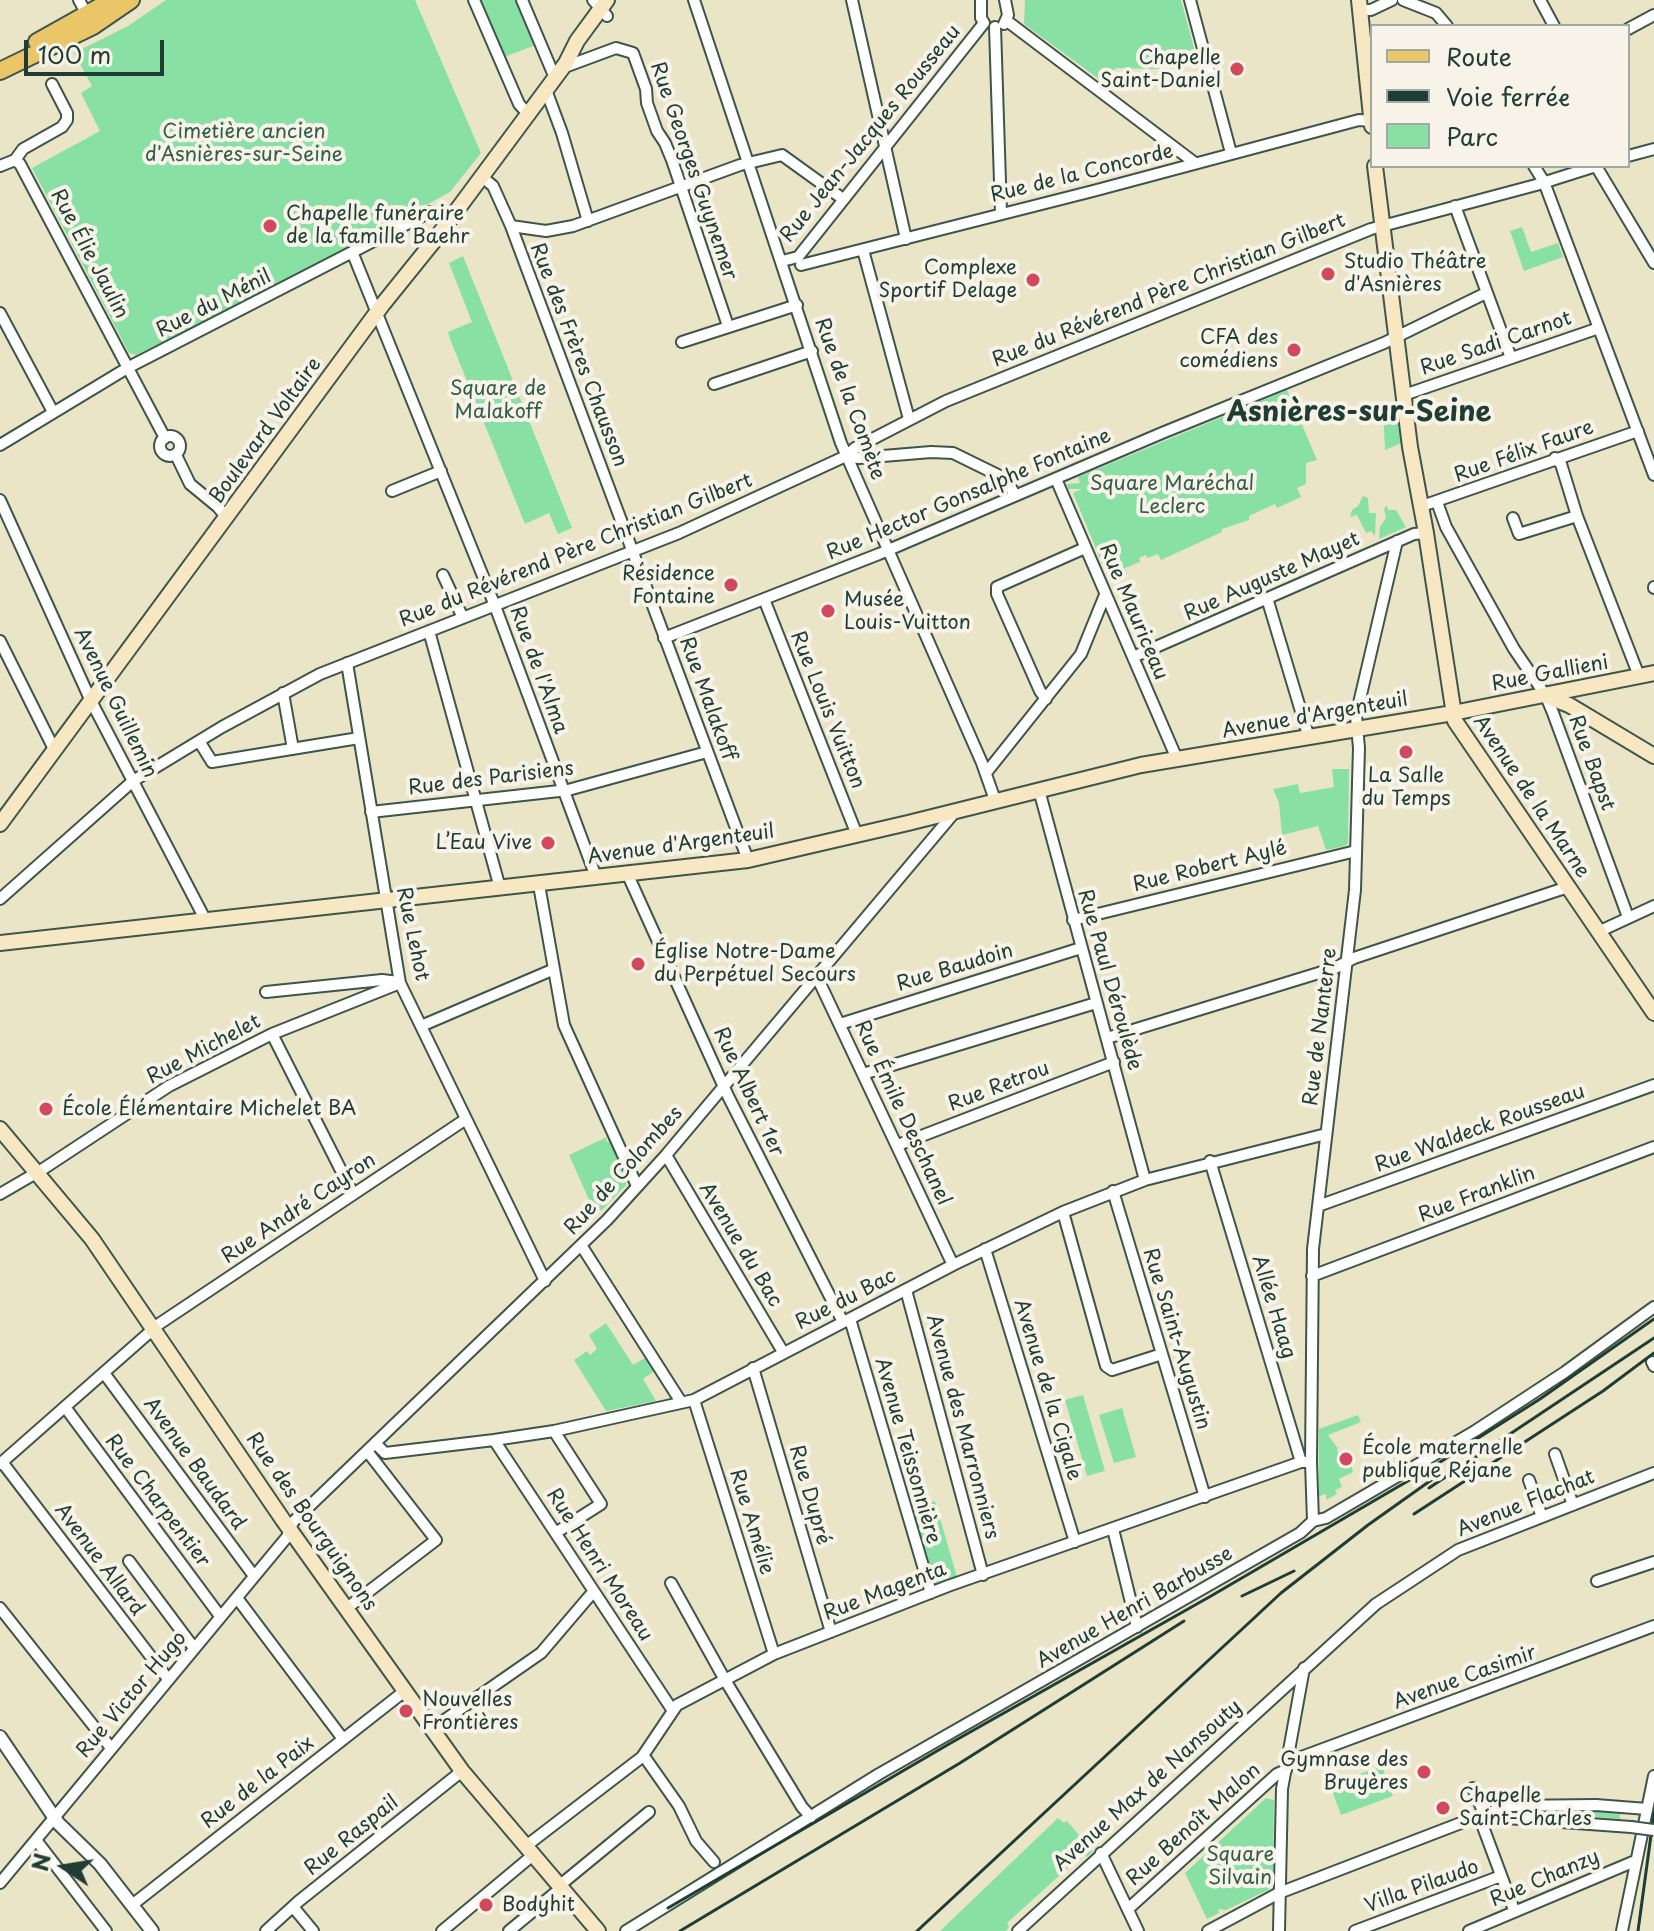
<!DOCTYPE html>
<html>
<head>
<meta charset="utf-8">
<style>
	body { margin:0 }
	#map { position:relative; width:1654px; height:1931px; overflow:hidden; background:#ebe5c8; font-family:"Playpen Sans",sans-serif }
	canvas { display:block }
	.legend { position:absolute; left:1370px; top:24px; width:260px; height:144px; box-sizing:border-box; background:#f7f3e8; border:2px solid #a1aaa0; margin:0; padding:10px 14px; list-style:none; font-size:24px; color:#1f3d34 }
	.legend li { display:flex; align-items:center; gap:16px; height:40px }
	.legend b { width:40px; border:2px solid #a1aaa0 }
	.north { position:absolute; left:24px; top:1827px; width:80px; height:80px; -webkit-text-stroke:6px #f7f3e8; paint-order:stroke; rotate:282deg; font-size:22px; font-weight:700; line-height:32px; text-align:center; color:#1f3d34 }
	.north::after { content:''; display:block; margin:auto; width:28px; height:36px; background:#1f3d34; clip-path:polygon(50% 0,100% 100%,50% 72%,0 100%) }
	.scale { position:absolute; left:24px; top:40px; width:140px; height:36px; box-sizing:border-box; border:4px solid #1f3d34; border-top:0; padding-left:10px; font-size:24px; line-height:28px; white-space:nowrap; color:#1f3d34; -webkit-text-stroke:6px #f7f3e8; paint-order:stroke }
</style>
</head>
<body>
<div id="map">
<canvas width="1654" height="1931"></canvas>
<ul class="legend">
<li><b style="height:10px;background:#ebc669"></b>Route</li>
<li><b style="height:10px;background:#1f3d34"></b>Voie ferrée</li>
<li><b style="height:22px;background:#88e0a4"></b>Parc</li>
</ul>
<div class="north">N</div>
<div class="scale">100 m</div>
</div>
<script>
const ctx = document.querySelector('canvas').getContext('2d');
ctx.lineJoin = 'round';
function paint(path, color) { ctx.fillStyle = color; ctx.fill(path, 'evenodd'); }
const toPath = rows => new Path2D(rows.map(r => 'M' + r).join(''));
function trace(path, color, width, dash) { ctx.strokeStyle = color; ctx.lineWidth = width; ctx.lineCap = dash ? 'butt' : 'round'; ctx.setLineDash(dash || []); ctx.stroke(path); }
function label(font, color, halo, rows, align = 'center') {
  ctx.font = font + ' "Playpen Sans",sans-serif'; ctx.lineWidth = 8; ctx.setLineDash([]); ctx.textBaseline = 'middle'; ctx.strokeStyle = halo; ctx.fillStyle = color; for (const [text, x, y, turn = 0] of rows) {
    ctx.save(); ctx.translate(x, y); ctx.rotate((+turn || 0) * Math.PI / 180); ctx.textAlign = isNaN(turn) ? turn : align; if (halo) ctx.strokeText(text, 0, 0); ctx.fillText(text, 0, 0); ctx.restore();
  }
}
const green = toPath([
	[166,0,415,0,481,153,450,192,309,270,136,355,129,353,32,168,100,131,81,93,92,86,74,53,128,26],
	[474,0,522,0,541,43,499,59],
	[1025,0,1181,0,1197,59,1157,69,1116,68,1109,76,1104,72,1099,79,1024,24],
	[1522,227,1531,252,1558,243,1563,257,1524,271,1510,231],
	[463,256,572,528,558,534,549,513,525,524,450,339,448,332,472,322,449,263],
	[1287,390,1317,460,1306,463,1306,484,1297,488,1301,497,1277,508,1275,504,1249,516,1249,520,1222,529,1222,532,1161,560,1158,554,1148,558,1146,555,1139,558,1140,562,1125,568,1127,574,1120,577,1117,568,1120,566,1119,562,1104,568,1073,493,1082,489,1068,489,1067,484,1080,483,1078,477],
	[1395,402,1401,443,1385,450,1383,408],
	[1363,496,1368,498,1369,513,1376,513,1375,536,1371,531,1366,533,1357,515,1350,517,1352,510,1358,506],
	[1387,505,1388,510,1396,510,1406,527,1379,539,1380,527,1386,518,1384,509],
	[1332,769,1349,769,1348,843,1345,846,1326,850,1318,826,1282,835,1279,803,1273,789,1298,784,1300,793,1334,787],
	[607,1137,606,1141,611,1143,627,1177,626,1185,603,1209,595,1213,569,1155],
	[606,1323,633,1365,650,1355,659,1368,643,1379,656,1401,606,1411,574,1360,587,1351,590,1355,597,1349,589,1335],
	[1083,1395,1105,1471,1087,1476,1065,1400],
	[1122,1408,1136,1457,1114,1463,1099,1415],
	[1358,1415,1361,1422,1328,1435,1337,1447,1340,1468,1351,1464,1353,1472,1339,1479,1342,1487,1335,1490,1337,1494,1326,1500,1326,1494,1319,1496,1319,1429],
	[935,1501,957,1577,936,1585,931,1583,910,1508],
	[1382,1766,1393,1796,1341,1815,1330,1785],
	[1266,1798,1274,1800,1273,1882,1268,1890,1226,1910,1218,1909,1219,1913,1207,1919,1185,1873],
	[1509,1811,1597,1811,1621,1814,1619,1816,1621,1819],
	[1058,1818,1064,1823,1067,1821,1093,1851,1087,1857,1083,1854,1007,1923,1009,1927,1006,1931,940,1931]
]);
const minor = toPath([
	[79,0,87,15],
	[474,0,519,104,528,114],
	[522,0,555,78],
	[593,0,607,16],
	[694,0,841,443,982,763,995,800],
	[852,0,906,239],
	[981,0,981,18,984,23],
	[1190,0,1231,153],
	[1403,0,1436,13,1447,26],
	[1540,0,1554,26],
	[1360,10,1371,10,1392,0],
	[1007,21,1195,163],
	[1004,24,1008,15,1005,0],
	[995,27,1001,213],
	[1628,29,1654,15],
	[562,68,616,48,633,53,646,89,647,103,657,131,665,143,672,160,728,326],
	[546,90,562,133,588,221],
	[1628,156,1654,149],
	[15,160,20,164,165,438],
	[0,166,15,160,23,149,62,127,67,120,67,113,52,84],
	[1534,166,1544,182,1654,475],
	[481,176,493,186,511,226,748,860],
	[1455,206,1511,358],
	[511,226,546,231,573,226,740,165,782,155,843,199],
	[863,250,909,419],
	[353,254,495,606,596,877],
	[782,261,798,257,984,23],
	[801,265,1093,191,1359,120,1372,121],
	[0,313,53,412],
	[682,342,797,305],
	[714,384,812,351],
	[1404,395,1599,328],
	'160 446a10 10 0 1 1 20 0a10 10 0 1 1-20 0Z',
	[0,445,129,367,430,212,438,214,448,222],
	[176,455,190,484,218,507,227,518],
	[846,456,859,458,931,452,953,453,1006,479,1015,495],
	[1555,458,1561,464,1577,516,1639,676],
	[1056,479,1177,759],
	[392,491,441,471],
	[0,500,90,699,205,919],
	[1437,502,1446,527,1514,649,1546,696,1553,713,1628,917],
	[1422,506,1638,431],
	[1513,518,1519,534,1577,516],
	[443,575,463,618],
	[1654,587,1654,588],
	[1267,598,1309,738],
	[764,599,857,835],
	[429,631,500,888],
	[664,638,879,554,1162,433,1384,343,1486,293],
	[0,641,54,749],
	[1133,657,1414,534,1426,533],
	[347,663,400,983,545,1281],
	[283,693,293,749],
	[1046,699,1040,691,997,594,997,587,1085,548],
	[199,741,212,762,359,738],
	[986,773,1081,654,1105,595],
	[1039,790,1145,1180],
	[371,812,568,790,707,752],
	[627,873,728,1096,843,1322],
	[539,885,564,1025,637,1186],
	[0,899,133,781,222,727,320,674,679,533,846,456,855,448,946,401,1371,229,1536,185,1596,166,1654,263],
	[1073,920,1356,851],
	[1598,932,1654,906],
	[817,977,953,1265],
	[266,992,382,980,399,982],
	[840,1024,1081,948],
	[421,1026,552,970],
	[272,1034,353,1194],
	[1107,1038,1335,968,1354,958,1568,887],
	[863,1074,1096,1003],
	[898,1145,1114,1062],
	[666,1155,783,1352],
	[1210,1161,1301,1462],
	[1113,1191,1205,1497],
	[0,1194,43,1169,169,1086,272,1034,400,983],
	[1318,1206,1654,1085],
	[1063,1212,1106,1366,1112,1370,1162,1354],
	[581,1245,681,1402],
	[985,1249,1075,1542],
	[1312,1276,1654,1147],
	[906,1290,983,1575],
	[850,1319,931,1593],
	[1652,1362,1654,1366],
	[753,1368,831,1632],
	[104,1373,254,1576],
	[694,1400,774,1654],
	[65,1407,220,1616],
	[554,1431,601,1504,557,1532],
	[494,1440,673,1711],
	[375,1443,385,1453,494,1440,554,1431,694,1400,953,1265,1063,1212,1145,1180,1326,1134],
	[1555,1454,1573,1505],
	[2,1462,168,1679],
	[0,1464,159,1324,466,1119],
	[1529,1480,1542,1517],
	[1313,1521,1311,1462,1313,1249,1355,890,1359,748,1356,716,1397,541],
	[1113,1529,1137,1627],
	[129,1561,194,1648],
	[1597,1581,1654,1562],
	[671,1583,725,1680,802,1807,811,1817],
	[237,1598,343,1739],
	[0,1608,111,1748],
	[347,1608,436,1540,367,1451],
	[433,1728,541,1653,593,1592],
	[642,1757,646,1759,679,1806,696,1841,714,1862],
	[1288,1762,1654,1626],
	[1473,1788,1485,1816],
	[1479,1816,1514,1910],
	[1491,1816,1496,1809,1505,1806,1596,1805,1647,1809],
	[36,1840,106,1931],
	[526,1846,642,1757,677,1705,774,1654,948,1586,1301,1462,1311,1462],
	[1101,1853,1138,1931],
	[0,1883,287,1537,293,1522,607,1220,666,1155,954,813],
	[559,1886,649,1812],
	[132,1905,406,1690],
	[294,1908,313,1931],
	[1128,1909,1277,1774,1286,1770],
	[266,1931,299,1901,462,1771],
	[442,1931,533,1855],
	[509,1931,561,1888],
	[626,1931,879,1774,1300,1533,1313,1521,1326,1518,1475,1431,1565,1372,1654,1307],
	[1018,1931,1376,1604,1458,1550,1654,1473],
	[1208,1931,1279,1893,1479,1816,1631,1827],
	[1279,1931,1282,1789,1304,1668],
	[1355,1931,1501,1876],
	[1469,1931,1635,1861],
	[1622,1931,1654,1776]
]);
const tertiary = toPath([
	[0,1737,58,1823,100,1864,152,1931]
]);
const secondary = toPath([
	[1359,0,1372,126],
	[1375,166,1410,447,1426,533,1455,721,1654,1013],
	[1546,696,1569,705,1654,756],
	[0,824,383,304,437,237,546,90,566,63,577,41,607,0],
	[0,943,748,860,908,823,1141,765,1453,713,1654,673],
	[0,1129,92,1239,283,1520,462,1771,598,1931]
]);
const primary = toPath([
	[37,42,112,0],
	[0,71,93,26,131,0]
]);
const rail = toPath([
	[1429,1488,1654,1338],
	[1414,1514,1603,1391,1654,1353],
	[1242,1596,1294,1571],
	[668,1908,949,1744,1211,1596,1437,1464,1540,1399,1654,1319],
	[680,1931,960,1763,1184,1621],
	[917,1931,1281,1593,1368,1525,1437,1476],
	[1638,1931,1654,1813]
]);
const minorBridge = toPath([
	[1631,1827,1654,1830]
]);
const markers = [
	[1237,69,8,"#d1495b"],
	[270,226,8,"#d1495b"],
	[1328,274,8,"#d1495b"],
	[1033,280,8,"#d1495b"],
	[1294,350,8,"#d1495b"],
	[731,585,8,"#d1495b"],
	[828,611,8,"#d1495b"],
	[1406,752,8,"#d1495b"],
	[548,843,8,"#d1495b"],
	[638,964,8,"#d1495b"],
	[46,1109,8,"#d1495b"],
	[1346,1459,8,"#d1495b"],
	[406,1711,8,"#d1495b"],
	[1424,1772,8,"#d1495b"],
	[1443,1808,8,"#d1495b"],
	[486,1905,8,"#d1495b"]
];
const poiNames = [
	["Chapelle",1221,58,"right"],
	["Saint-Daniel",1221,81,"right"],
	["Chapelle funéraire",286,214],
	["de la famille Baehr",286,237],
	["Studio Théâtre",1344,262],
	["d'Asnières",1344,285],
	["Complexe",1017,268,"right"],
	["Sportif Delage",1017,291,"right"],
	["CFA des",1278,338,"right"],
	["comédiens",1278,361,"right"],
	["Résidence",715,574,"right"],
	["Fontaine",715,597,"right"],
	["Musée",844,600],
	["Louis-Vuitton",844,623],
	["La Salle",1406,776,"center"],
	["du Temps",1406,799,"center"],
	["L’Eau Vive",532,843,"right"],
	["Église Notre-Dame",654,952],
	["du Perpétuel Secours",654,975],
	["École Élémentaire Michelet BA",62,1109],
	["École maternelle",1362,1448],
	["publique Réjane",1362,1471],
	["Nouvelles",422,1700],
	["Frontières",422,1723],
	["Gymnase des",1408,1760,"right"],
	["Bruyères",1408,1783,"right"],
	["Chapelle",1459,1796],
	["Saint-Charles",1459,1819],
	["Bodyhit",502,1905]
];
const parkNames = [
	["Cimetière ancien",244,132],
	["d'Asnières-sur-Seine",244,155],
	["Square de",498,389],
	["Malakoff",498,412],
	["Square Maréchal",1172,484],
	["Leclerc",1172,507],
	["Square",1240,1855],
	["Silvain",1240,1878]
];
const streetNames = [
	["Rue Jean-Jacques Rousseau",871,134,-51],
	["Rue Georges Guynemer",693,171,71],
	["Rue de la Concorde",1082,174,-14],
	["Rue Élie Jaulin",89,254,62],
	["Rue du Révérend Père Christian Gilbert",1169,291,-22],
	["Rue du Ménil",214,304,-27],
	["Rue Sadi Carnot",1496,344,-19],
	["Rue des Frères Chausson",578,355,69],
	["Rue de la Comète",849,399,70],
	["Boulevard Voltaire",266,431,-54],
	["Rue Félix Faure",1524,452,-20],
	["Rue Hector Gonsalphe Fontaine",969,495,-23],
	["Rue du Révérend Père Christian Gilbert",576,551,-22],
	["Rue Auguste Mayet",1272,577,-24],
	["Rue Mauriceau",1133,612,67],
	["Rue de l'Alma",538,670,70],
	["Rue Gallieni",1550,674,-11],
	["Rue Malakoff",707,699,70],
	["Avenue Guillemin",115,703,64],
	["Rue Louis Vuitton",827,710,68],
	["Avenue d'Argenteuil",1315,716,-10],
	["Rue Bapst",1591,763,70],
	["Rue des Parisiens",491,779,-7],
	["Avenue de la Marne",1531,797,56],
	["Avenue d'Argenteuil",681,845,-8],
	["Rue Robert Aylé",1210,867,-14],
	["Rue Lehot",412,934,78],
	["Rue Baudoin",955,968,-17],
	["Rue Paul Déroulède",1109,980,74],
	["Rue de Nanterre",1321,1027,-83],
	["Rue Michelet",204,1050,-28],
	["Rue Retrou",999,1087,-21],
	["Rue Albert 1er",748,1092,65],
	["Rue Émile Deschanel",902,1113,65],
	["Rue Waldeck Rousseau",1480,1129,-20],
	["Rue de Colombes",624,1171,-48],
	["Rue Franklin",1477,1195,-21],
	["Rue André Cayron",299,1209,-34],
	["Avenue du Bac",740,1245,59],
	["Rue du Bac",846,1300,-27],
	["Allée Haag",1273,1307,73],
	["Rue Saint-Augustin",1176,1339,73],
	["Avenue de la Cigale",1047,1390,73],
	["Avenue des Marronniers",962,1427,75],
	["Avenue Teissonnière",907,1451,74],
	["Avenue Baudard",194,1464,54],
	["Rue Dupré",809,1495,74],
	["Rue Charpentier",157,1501,53],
	["Avenue Flachat",1526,1504,-22],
	["Rue des Bourguignons",311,1522,55],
	["Rue Amélie",751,1522,73],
	["Avenue Allard",99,1560,53],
	["Rue Henri Moreau",599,1565,57],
	["Rue Magenta",885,1592,-21],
	["Avenue Henri Barbusse",1135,1608,-30],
	["Avenue Casimir",1465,1678,-20],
	["Rue Victor Hugo",132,1695,-50],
	["Rue de la Paix",258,1783,-38],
	["Avenue Max de Nansouty",1148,1786,-42],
	["Rue Benoît Malon",1194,1825,-42],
	["Rue Raspail",352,1836,-39],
	["Rue Chanzy",1545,1879,-23],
	["Villa Pilaudo",1422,1887,-20]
];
const districtNames = [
	["Asnières-sur-Seine",1359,413]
];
paint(green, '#88e0a4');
trace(minor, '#3e564a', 14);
trace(tertiary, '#3e564a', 16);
trace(secondary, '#3e564a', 18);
trace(primary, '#3e564a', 20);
trace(minor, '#fff', 10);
trace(tertiary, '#fff', 12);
trace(secondary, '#f7e8c3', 14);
trace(primary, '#ebc669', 16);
trace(rail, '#1f3d34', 3);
trace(minorBridge, '#3e564a', 14, []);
trace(minorBridge, '#fff', 10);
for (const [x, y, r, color] of markers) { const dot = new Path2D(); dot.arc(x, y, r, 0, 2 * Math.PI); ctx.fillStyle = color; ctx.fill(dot); trace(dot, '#f7f3e8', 3); }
label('20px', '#1f3d34', '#f7f3e8', poiNames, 'left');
label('20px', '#345e4a', '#f7f3e8', parkNames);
label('20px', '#1f3d34', '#f7f3e8', streetNames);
label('bold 28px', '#1f3d34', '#f7f3e8', districtNames);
</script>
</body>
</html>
